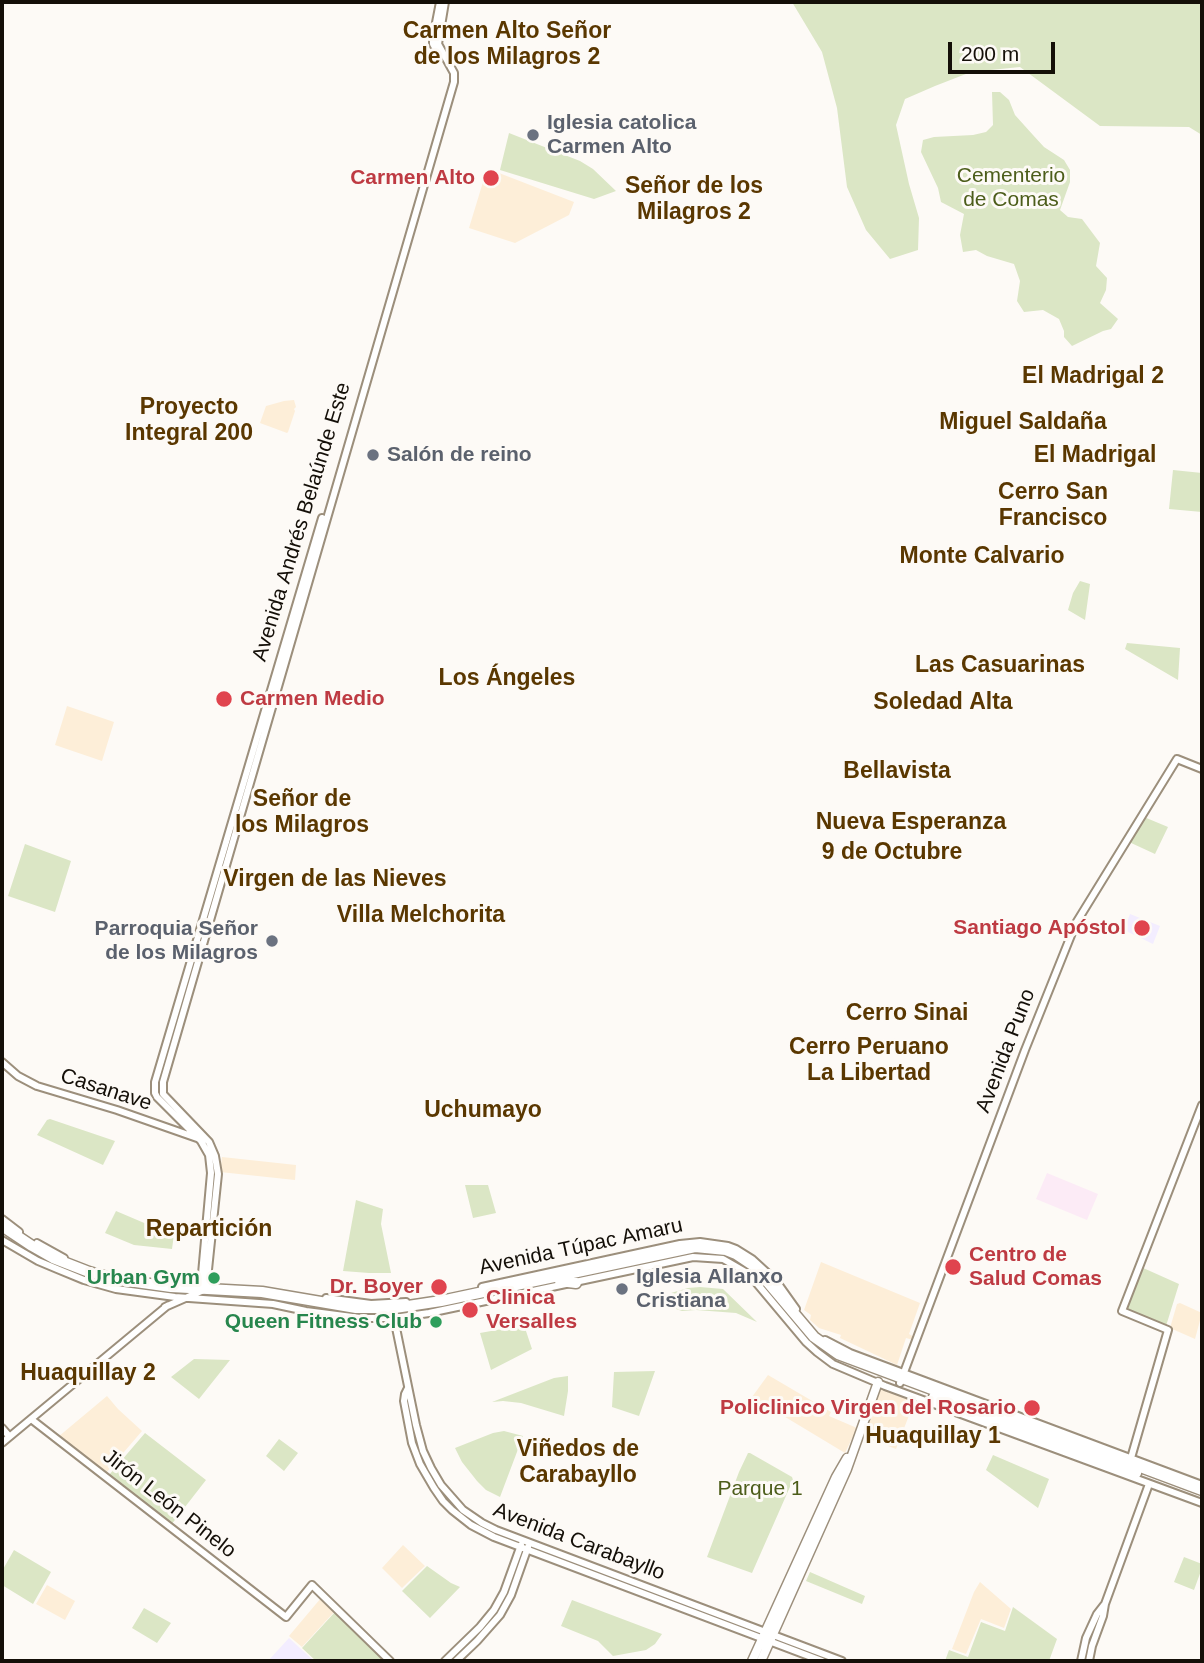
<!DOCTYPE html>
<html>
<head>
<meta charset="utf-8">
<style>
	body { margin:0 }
	#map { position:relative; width:1204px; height:1663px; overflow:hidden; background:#fdfaf6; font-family:Helvetica,sans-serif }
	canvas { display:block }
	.frame { position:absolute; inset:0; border:4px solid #140f08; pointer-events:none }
	.scale { position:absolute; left:948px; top:42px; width:107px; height:32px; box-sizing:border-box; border:4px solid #140f08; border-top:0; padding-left:9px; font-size:21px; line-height:24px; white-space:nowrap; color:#140f08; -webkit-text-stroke:5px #fdfaf6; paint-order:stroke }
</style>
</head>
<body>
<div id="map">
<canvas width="1204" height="1663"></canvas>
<div class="frame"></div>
<div class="scale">200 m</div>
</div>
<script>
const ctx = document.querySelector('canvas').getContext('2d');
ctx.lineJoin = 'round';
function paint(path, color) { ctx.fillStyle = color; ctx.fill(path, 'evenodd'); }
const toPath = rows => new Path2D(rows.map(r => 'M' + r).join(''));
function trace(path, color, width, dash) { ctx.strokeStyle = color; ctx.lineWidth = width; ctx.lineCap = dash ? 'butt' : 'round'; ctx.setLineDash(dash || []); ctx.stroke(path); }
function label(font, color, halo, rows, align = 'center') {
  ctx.font = font + ' Helvetica,sans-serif'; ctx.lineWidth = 6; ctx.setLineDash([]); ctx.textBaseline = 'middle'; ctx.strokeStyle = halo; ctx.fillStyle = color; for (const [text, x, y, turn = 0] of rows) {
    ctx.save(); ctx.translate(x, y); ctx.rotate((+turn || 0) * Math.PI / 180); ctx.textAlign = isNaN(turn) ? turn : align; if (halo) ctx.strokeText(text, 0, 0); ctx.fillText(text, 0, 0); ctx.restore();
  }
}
const commercial = toPath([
	[1047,1173,1098,1194,1087,1220,1036,1199]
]);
const built = toPath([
	[499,173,574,202,569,215,515,243,469,228,483,182,496,185],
	[294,400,296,407,294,409,295,411,288,432,287,433,260,423,266,406,284,401],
	[67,706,114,722,102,761,55,745],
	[222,1157,296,1165,295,1180,220,1172],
	[821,1262,920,1303,909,1334,914,1337,913,1340,906,1338,897,1365,840,1338,841,1335,819,1328,810,1320,811,1315,804,1310],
	[1180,1303,1202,1313,1195,1339,1170,1328,1177,1304],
	[768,1375,831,1412,829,1416,857,1428,845,1453,752,1397],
	[881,1387,915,1400,896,1449,862,1436],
	[107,1396,118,1409,142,1431,106,1473,58,1437],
	[403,1545,425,1566,402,1588,382,1568],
	[980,1582,1011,1609,1004,1628,981,1619,966,1654,952,1649,974,1592],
	[47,1585,75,1601,65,1620,36,1604],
	[321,1598,335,1611,302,1647,289,1636]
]);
const medical = toPath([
	[1130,914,1160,926,1153,944,1124,930],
	[289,1638,301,1649,314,1661,268,1661]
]);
const green = toPath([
	[792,2,1202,2,1202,135,1189,127,1100,126,1020,67,971,72,935,86,905,99,896,125,909,184,919,218,918,250,890,259,866,230,847,187,837,108,822,52],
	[992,92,1000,92,1009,100,1015,115,1033,135,1044,147,1064,160,1070,170,1070,182,1060,210,1068,217,1082,219,1100,243,1096,266,1107,278,1106,290,1100,303,1118,319,1111,329,1103,331,1072,346,1064,337,1064,331,1059,319,1043,310,1024,312,1017,301,1020,281,1014,264,987,256,976,250,963,252,960,235,964,214,941,202,938,188,921,152,923,140,934,137,973,135,986,132,993,125],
	[509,133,580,161,593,169,616,191,594,199,500,170],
	[1173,470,1202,473,1202,512,1169,509],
	[1080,581,1090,584,1085,620,1068,610,1073,593],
	[1127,643,1180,648,1178,680,1125,649],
	[1144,817,1168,827,1155,854,1129,842],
	[25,844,71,861,55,912,8,896],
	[50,1119,115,1141,103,1165,37,1135,47,1120],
	[465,1185,488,1185,496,1213,473,1218],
	[356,1200,383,1209,381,1224,391,1273,369,1273,343,1271],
	[116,1211,149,1225,175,1227,172,1249,134,1245,105,1233],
	[1141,1267,1179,1284,1166,1326,1125,1309],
	[700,1287,723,1289,757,1322,736,1313,696,1310,682,1311,676,1309,671,1293,688,1288],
	[524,1325,532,1349,491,1370,480,1333],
	[194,1359,230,1360,199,1399,171,1377],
	[655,1371,639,1416,612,1407,614,1372],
	[568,1376,568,1391,564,1416,521,1403,503,1401,492,1402,554,1378],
	[504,1431,523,1436,500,1497,486,1490,477,1481,462,1462,455,1448,493,1433],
	[145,1433,206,1480,171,1525,109,1475],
	[279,1439,298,1453,284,1471,266,1456],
	[748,1453,750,1453,792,1477,793,1480,752,1573,707,1557,739,1472],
	[993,1455,1049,1479,1038,1508,986,1470],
	[14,1550,51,1572,33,1604,2,1585,2,1571],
	[1184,1557,1202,1564,1202,1568,1194,1590,1174,1582],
	[427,1566,451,1583,460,1587,430,1618,402,1591],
	[810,1572,865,1596,862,1604,806,1581],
	[572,1600,662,1634,655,1644,646,1650,613,1656,598,1641,561,1626],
	[1013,1607,1057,1639,1049,1661,945,1661,949,1650,968,1657,981,1622,1005,1631],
	[144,1608,171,1623,157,1643,132,1628],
	[335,1612,386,1661,316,1661,302,1648]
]);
const secondary = toPath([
	[437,51,433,44,433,38,440,2],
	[2,1062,18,1076,37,1086,117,1110,197,1138],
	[2,1219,19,1232],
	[2,1240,38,1261,57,1269,84,1280,116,1289,175,1297,273,1304,306,1311,360,1318,394,1318,429,1313,693,1257,723,1259,749,1274,806,1342,817,1352,833,1364,885,1386,1202,1503],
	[37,1243,64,1258],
	[201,1285,211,1173,209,1155,201,1141,157,1097,155,1093,155,1082,322,518],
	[482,1287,680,1244,700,1242,728,1246,736,1249,752,1259,776,1281,796,1309],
	[326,1298,371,1304,406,1302],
	[165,1307,206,1289,218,1174,215,1156,209,1142,163,1094,163,1082,454,82,454,73,438,44,445,2],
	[394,1318,416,1425,423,1451,431,1468,441,1485,463,1510,482,1523,496,1530,842,1661],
	[825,1340,850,1353,1202,1485],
	[900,1383,1025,1050,1076,923,1177,759,1202,769],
	[408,1388,405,1394,404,1401,412,1443,420,1464,434,1488,443,1501,452,1510,471,1525,494,1537,822,1661],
	[31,1419,286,1617,312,1585,390,1661],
	[2,1428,9,1436],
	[2,1443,167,1306],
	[1131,1458,1168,1330,1122,1311,1202,1105],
	[445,1661,480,1627,494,1610,504,1592,521,1545],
	[456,1661,477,1641,500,1615,511,1595,528,1547],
	[1081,1661,1086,1638,1097,1614,1104,1605],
	[1089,1661,1092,1646,1103,1616,1105,1604,1149,1484]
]);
const primary = toPath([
	[752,1661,836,1477,847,1458],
	[761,1661,847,1469,878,1382]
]);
const highway = toPath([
	[2,1226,32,1246,53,1258,89,1272,114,1279,171,1287,262,1292,356,1308,395,1308,441,1301,695,1247,726,1250,736,1254,754,1266,814,1337,838,1354,1202,1490],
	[560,1281,576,1283],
	[934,1397,1136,1473]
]);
const markers = [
	[533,135,7,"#6b7280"],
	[491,178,9,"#e0444e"],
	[373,455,7,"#6b7280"],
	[224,699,9,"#e0444e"],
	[1142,928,9,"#e0444e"],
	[272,941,7,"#6b7280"],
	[953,1267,9,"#e0444e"],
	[214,1278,7,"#2e9e5b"],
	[439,1287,9,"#e0444e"],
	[622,1289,7,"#6b7280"],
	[470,1310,9,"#e0444e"],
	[436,1322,7,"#2e9e5b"],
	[1032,1408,9,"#e0444e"]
];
const worshipNames = [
	["Iglesia catolica",547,123],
	["Carmen Alto",547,147],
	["Salón de reino",387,455],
	["Parroquia Señor",258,929,"right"],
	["de los Milagros",258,953,"right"],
	["Iglesia Allanxo",636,1277],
	["Cristiana",636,1301]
];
const parkNames = [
	["Cementerio",1011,176],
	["de Comas",1011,200],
	["Parque 1",760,1489]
];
const healthNames = [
	["Carmen Alto",475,178],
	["Carmen Medio",240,699,"left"],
	["Santiago Apóstol",1126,928],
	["Centro de",969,1255,"left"],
	["Salud Comas",969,1279,"left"],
	["Dr. Boyer",423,1287],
	["Clinica",486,1298,"left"],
	["Versalles",486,1322,"left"],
	["Policlinico Virgen del Rosario",1016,1408]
];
const streetNames = [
	["Avenida Andrés Belaúnde Este",302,522,-73],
	["Avenida Puno",1006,1051,-69],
	["Casanave",106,1090,18],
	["Avenida Túpac Amaru",581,1247,-12],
	["Jirón León Pinelo",169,1504,38],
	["Avenida Carabayllo",579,1542,21]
];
const leisureNames = [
	["Urban Gym",200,1278],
	["Queen Fitness Club",422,1322]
];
const neighbourhoodNames = [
	["Carmen Alto Señor",507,32],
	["de los Milagros 2",507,58],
	["Señor de los",694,187],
	["Milagros 2",694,213],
	["El Madrigal 2",1093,377],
	["Proyecto",189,408],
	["Integral 200",189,434],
	["Miguel Saldaña",1023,423],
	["El Madrigal",1095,456],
	["Cerro San",1053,493],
	["Francisco",1053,519],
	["Monte Calvario",982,557],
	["Las Casuarinas",1000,666],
	["Los Ángeles",507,679],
	["Soledad Alta",943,703],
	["Bellavista",897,772],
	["Señor de",302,800],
	["los Milagros",302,826],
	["Nueva Esperanza",911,823],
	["9 de Octubre",892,853],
	["Virgen de las Nieves",335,880],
	["Villa Melchorita",421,916],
	["Cerro Sinai",907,1014],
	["Cerro Peruano",869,1048],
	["La Libertad",869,1074],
	["Uchumayo",483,1111],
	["Repartición",209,1230],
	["Huaquillay 2",88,1374],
	["Huaquillay 1",933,1437],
	["Viñedos de",578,1450],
	["Carabayllo",578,1476]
];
paint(commercial, '#fcebf6');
paint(built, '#fdeed8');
paint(medical, '#f3edff');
paint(green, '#dbe6c5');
trace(secondary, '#9c8f7c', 10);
trace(primary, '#9c8f7c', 11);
trace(highway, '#9c8f7c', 13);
trace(secondary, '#fff', 6);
trace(primary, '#fff', 8);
trace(highway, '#fff', 10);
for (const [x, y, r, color] of markers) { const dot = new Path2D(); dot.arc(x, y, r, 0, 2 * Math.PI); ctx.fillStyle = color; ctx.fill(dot); trace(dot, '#fdfaf6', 2.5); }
label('bold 21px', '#5b616d', '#fdfaf6', worshipNames, 'left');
label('21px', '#4c5d1a', '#fdfaf6', parkNames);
label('bold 21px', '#be3a42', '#fdfaf6', healthNames, 'right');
label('21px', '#140f08', '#fdfaf6', streetNames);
label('bold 21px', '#27864d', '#fdfaf6', leisureNames, 'right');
label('bold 23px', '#5a3700', '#fdfaf6', neighbourhoodNames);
</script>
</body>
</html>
